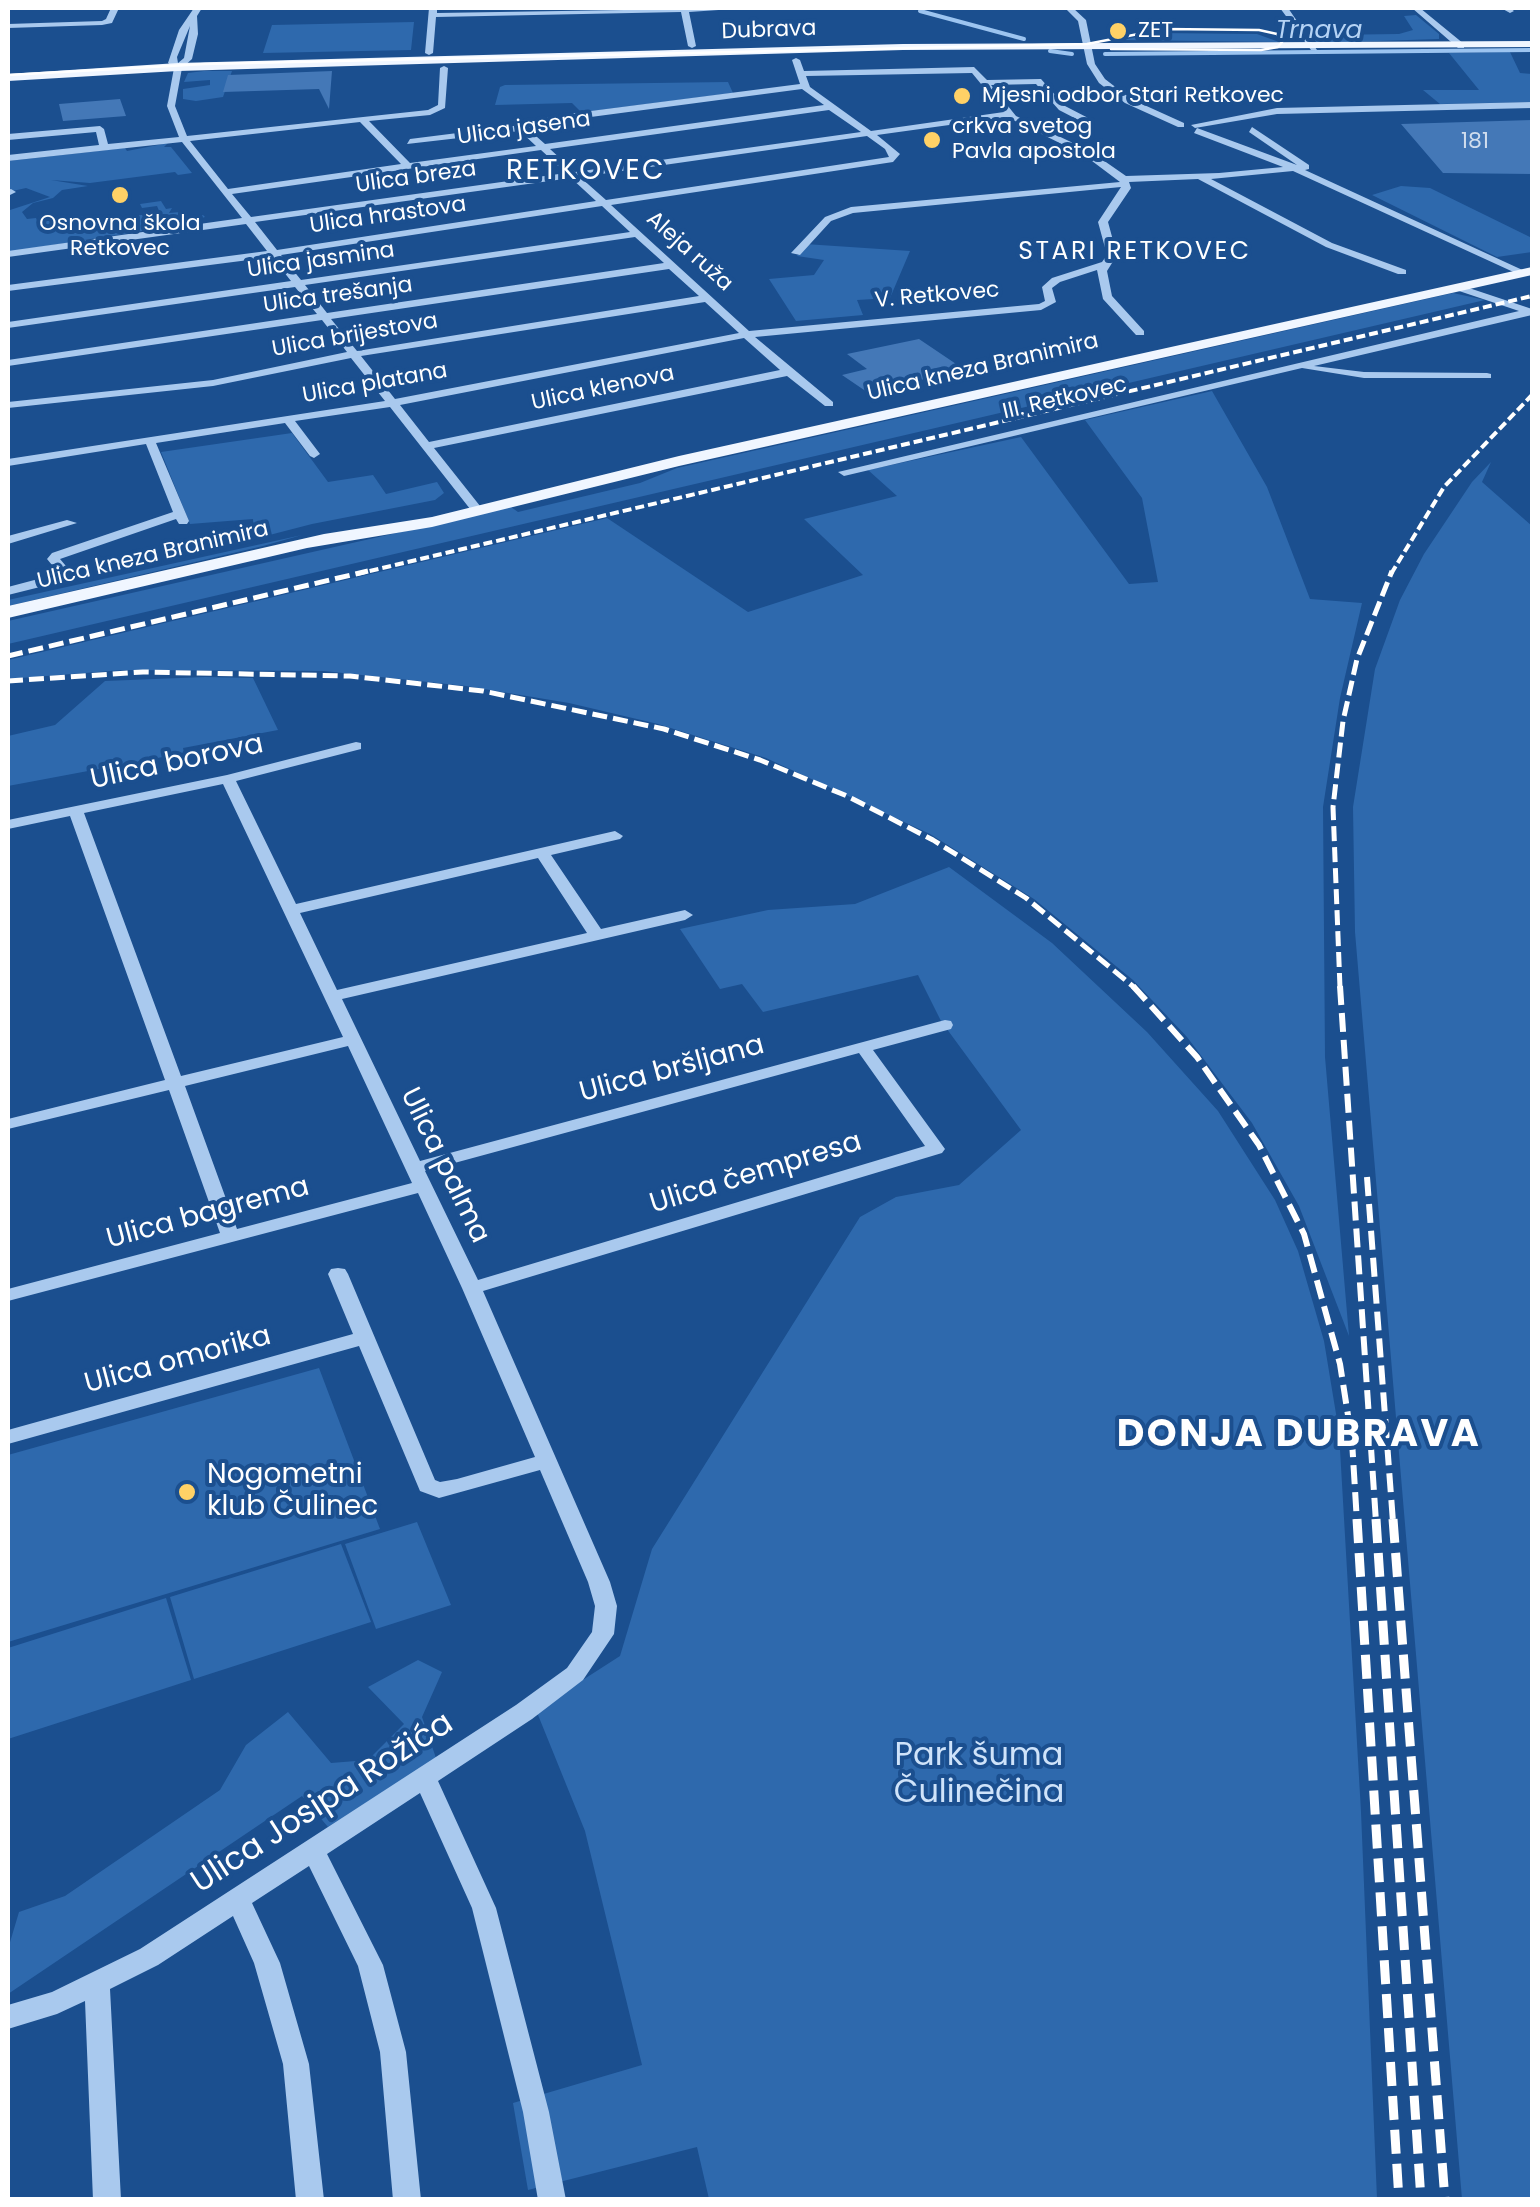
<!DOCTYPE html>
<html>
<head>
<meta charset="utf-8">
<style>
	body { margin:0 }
	#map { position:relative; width:1540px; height:2207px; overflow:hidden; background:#1b4f8f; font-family:Poppins,sans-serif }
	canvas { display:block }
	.frame { position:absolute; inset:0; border:10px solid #fff; pointer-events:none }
</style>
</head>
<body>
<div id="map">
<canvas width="1540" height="2207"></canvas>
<div class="frame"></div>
</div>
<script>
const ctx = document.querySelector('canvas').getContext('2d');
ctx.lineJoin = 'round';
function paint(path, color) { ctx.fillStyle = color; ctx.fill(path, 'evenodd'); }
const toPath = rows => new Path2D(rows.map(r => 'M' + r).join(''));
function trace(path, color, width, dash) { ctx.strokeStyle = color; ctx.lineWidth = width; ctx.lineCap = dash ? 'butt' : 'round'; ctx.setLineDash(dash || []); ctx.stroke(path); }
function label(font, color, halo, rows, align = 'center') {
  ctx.font = font + ' Poppins,sans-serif'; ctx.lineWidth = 8; ctx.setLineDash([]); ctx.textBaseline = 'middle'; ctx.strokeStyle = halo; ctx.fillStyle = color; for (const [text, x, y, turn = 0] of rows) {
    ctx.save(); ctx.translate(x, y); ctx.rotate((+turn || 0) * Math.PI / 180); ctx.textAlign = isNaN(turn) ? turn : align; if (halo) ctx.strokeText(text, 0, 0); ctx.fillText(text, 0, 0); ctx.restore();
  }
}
const green = toPath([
	[1416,15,1439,34,1439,39,1317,43,1302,23,1311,23,1318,32,1327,35,1399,34,1413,30,1404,16],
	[414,22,411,50,263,53,272,25],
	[1157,33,1257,34,1279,42,1122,40],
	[1510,52,1520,73,1532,74,1532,102,1440,104,1423,90,1479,90,1449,53],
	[204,71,232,71,223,97,196,101,183,99,183,89,210,85,210,80,184,82,188,73],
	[728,82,733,93,576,113,580,111,572,103,495,105,500,87,505,85],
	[168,143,164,147,171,147,192,173,178,175,175,172,90,183,51,180,88,186,62,190,53,198,33,203,22,212,27,219,36,218,38,222,82,216,85,221,160,213,157,206,142,208,140,204,161,201,166,209,172,208,169,213,181,212,185,217,203,215,205,217,198,219,199,222,8,252,10,210,50,197,26,188,8,192,8,161,125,148,127,151],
	[1401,186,1430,188,1532,238,1532,252,1497,257,1372,195],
	[805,244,910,251,890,298,857,300,863,315,796,321,769,279,814,275,824,260,797,256],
	[1453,293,1485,300,8,644,8,621,511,507,518,512,640,483,677,468],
	[1212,391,1267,487,1310,599,1362,603,1340,698,1323,807,1325,1057,1349,1336,1299,1206,1252,1123,1187,1037,1133,980,1034,899,930,834,766,758,658,724,569,703,466,686,324,671,123,670,8,679,8,660,607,518,748,612,863,575,804,519,897,496,868,470,1021,437,1129,584,1158,582,1142,498,1085,420],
	[292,433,328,482,373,475,386,494,437,482,444,493,435,500,312,524,254,539,253,519,190,524,161,452],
	[1491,462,1482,482,1532,526,1532,2200,1462,2199,1355,932,1353,807,1375,669,1400,600,1424,554,1472,482],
	[302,535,263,546,8,606,8,600],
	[205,677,253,678,278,730,183,748,184,753,8,786,8,736,55,725,105,681],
	[949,867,1052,943,1147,1032,1218,1111,1275,1200,1298,1251,1324,1341,1339,1432,1361,1812,1377,2199,709,2199,697,2147,528,2190,513,2103,642,2065,585,1831,536,1710,620,1656,652,1549,860,1217,896,1197,959,1185,1021,1130,941,1021,918,975,763,1012,742,984,720,989,680,929,768,910,855,904],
	[319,1368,380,1529,8,1642,8,1455],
	[417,1522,451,1605,376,1629,345,1544],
	[341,1544,371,1622,194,1679,170,1597],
	[166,1598,191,1680,8,1739,8,1648],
	[418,1660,442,1672,422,1717,436,1758,328,1827,302,1796,8,1994,8,1949,19,1912,65,1896,220,1790,246,1745,288,1712,331,1763,368,1760,404,1724,368,1687]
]);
const stream = toPath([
	[920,11,1024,39],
	[1050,51,1072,54],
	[1105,54,1532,50]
]);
const building = toPath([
	[332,71,329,109,319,89,223,92,228,75],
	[120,99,126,116,63,121,59,104],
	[1532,120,1532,174,1443,173,1401,124],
	[919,339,965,370,867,392,842,375,867,369,847,354]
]);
const minor = toPath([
	[111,8,119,8,112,23,102,25,8,28,8,24,102,21,106,19,111,8],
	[194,8,202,8,197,16,198,34,192,59,182,68,175,106,187,136,428,110,438,105,440,68,444,66,448,68,445,108,430,115,369,121,410,163,536,146,520,131,407,144,410,139,521,125,552,116,800,84,792,60,796,58,800,60,804,71,974,67,987,80,1041,79,1065,106,1094,121,1094,125,1088,125,1059,110,1036,84,991,85,1016,116,1090,151,1126,176,1219,173,1283,167,1194,133,1197,128,1297,165,1249,132,1252,127,1309,165,1309,169,1305,170,1529,273,1520,275,1293,171,1211,179,1332,243,1406,270,1406,274,1398,274,1326,247,1198,179,1129,182,1131,188,1108,222,1117,255,1107,271,1112,296,1144,331,1144,335,1136,335,1103,299,1097,270,1060,282,1052,288,1056,302,1041,310,755,337,833,402,833,406,825,406,787,376,434,448,484,511,478,515,474,514,390,407,295,421,320,454,314,458,310,456,285,423,156,443,189,521,187,524,179,524,176,519,60,559,71,572,70,575,52,584,8,595,8,587,42,578,57,571,47,559,52,553,173,512,146,444,8,466,8,459,385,401,351,358,213,386,8,408,8,402,213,380,347,352,322,320,8,366,8,360,317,314,295,287,8,328,8,322,291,281,272,257,8,291,8,285,267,251,246,224,8,257,8,251,242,218,182,142,8,161,8,155,99,145,96,132,8,140,8,134,100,126,104,129,108,144,179,137,167,106,174,68,168,63,179,30,194,8],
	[190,26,184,58,178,63,177,57,190,26],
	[972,73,1004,112,871,131,810,87,806,76,972,73],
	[802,89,824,105,545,144,528,129,553,122,802,89],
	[829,110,861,132,575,172,550,149,829,110],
	[1007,117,1084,155,1120,182,851,207,825,217,791,253,800,255,831,221,853,213,1121,187,1098,222,1107,255,1102,262,1052,278,1042,287,1045,301,1039,304,749,331,611,205,893,162,900,154,877,135,1007,117],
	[360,122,401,164,228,189,190,141,360,122],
	[867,136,885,149,889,157,606,200,580,177,867,136],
	[541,150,566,173,251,217,232,194,541,150],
	[571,178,596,201,277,250,255,222,571,178],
	[602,206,630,232,301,280,281,255,602,206],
	[635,237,664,263,327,313,305,285,635,237],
	[669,269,699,296,357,351,331,319,669,269],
	[705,302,739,333,395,399,361,356,705,302],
	[744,338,780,370,429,442,400,405,744,338],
	[429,8,437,8,437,13,748,8,689,12,696,46,692,48,688,46,681,12,436,17,433,53,429,55,425,53,429,8],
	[1065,8,1073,8,1086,20,1095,64,1105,79,1131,99,1184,123,1184,127,1178,127,1125,103,1099,83,1087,64,1078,21,1065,8],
	[1280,8,1288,8,1317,50,1311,50,1280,8],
	[1412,8,1420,8,1464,44,1464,48,1458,48,1412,8],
	[1501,8,1510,8,1514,11,1510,13,1501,8],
	[1532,102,1532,108,1277,114,1195,128,1191,125,1277,108,1532,102],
	[8,190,11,189,16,192,8,196,8,190],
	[1460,285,1532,309,1532,315,1314,366,1364,372,1487,373,1491,374,1491,378,1364,378,1302,368,844,476,838,472,1519,311,1456,290,1455,288,1460,285],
	[67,520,77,523,8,544,8,536,67,520],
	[356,742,361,743,361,749,236,781,296,904,615,831,623,836,620,839,551,855,601,929,685,910,693,915,685,920,342,999,420,1161,945,1020,951,1021,953,1025,951,1029,873,1050,945,1149,942,1153,483,1291,610,1582,617,1606,614,1634,583,1680,532,1719,438,1781,496,1908,549,2112,566,2200,538,2200,523,2112,472,1908,420,1793,327,1854,383,1965,406,2052,421,2200,393,2200,380,2052,358,1966,309,1866,252,1903,280,1963,309,2064,324,2200,296,2200,283,2064,254,1963,233,1916,158,1965,110,1989,121,2200,93,2200,85,2001,57,2014,8,2029,8,2005,52,1992,140,1949,516,1705,567,1668,592,1632,595,1606,588,1582,540,1470,439,1498,420,1491,359,1346,8,1444,8,1430,353,1334,328,1274,331,1269,338,1268,345,1269,348,1274,435,1480,440,1482,457,1479,535,1457,462,1288,418,1193,8,1301,8,1289,220,1233,169,1090,8,1129,8,1119,165,1080,70,816,8,829,8,820,227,775,356,742],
	[223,784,343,1037,181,1076,84,813,223,784],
	[538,858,587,933,337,990,300,913,538,858],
	[348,1046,412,1183,237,1229,185,1086,348,1046],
	[859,1053,925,1146,478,1280,425,1171,859,1053]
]);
const major = toPath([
	[1532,41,1532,47,903,50,178,71,8,81,8,74,178,63,903,44,1532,41],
	[1532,267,1532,275,679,466,432,527,307,548,8,618,8,606,324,534,432,517,679,456,1532,267]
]);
const tram = toPath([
	[1111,49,1261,50,1278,47,1282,42],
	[8,75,205,64,1087,44,1164,29,1259,30,1277,34,1282,42]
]);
const railFar3 = toPath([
	[357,574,1532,296],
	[1391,574,1444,487,1532,395]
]);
const railFar2 = toPath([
	[8,656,368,571],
	[8,681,143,672,350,676,483,691,664,729,760,760,847,796,933,840,1026,898,1135,988],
	[1340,988,1333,807,1343,721,1357,659,1392,571]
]);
const railFar1 = toPath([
	[1133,986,1197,1057,1259,1145,1304,1234,1340,1364,1352,1441,1357,1522],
	[1340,986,1376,1522],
	[1367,1177,1393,1522]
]);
const rail = toPath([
	[1357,1519,1399,2200],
	[1376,1519,1421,2200],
	[1393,1519,1445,2200]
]);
const markers = [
	[1118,31,10,"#ffd166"],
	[962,96,10,"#ffd166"],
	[932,140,10,"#ffd166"],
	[120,195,10,"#ffd166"],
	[187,1492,10,"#ffd166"]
];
const farStreetnames = [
	["Dubrava",769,31,-2],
	["Ulica jasena",524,129,-8],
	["Ulica breza",416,178,-8],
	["Ulica hrastova",388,216,-8],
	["Aleja ruža",689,252,42],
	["Ulica jasmina",321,261,-8],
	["Ulica trešanja",338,296,-8],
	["V. Retkovec",937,296,-5],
	["Ulica brijestova",355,336,-10],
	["Ulica kneza Branimira",983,368,-13],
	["Ulica platana",375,384,-10],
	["Ulica klenova",603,389,-12],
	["III. Retkovec",1065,399,-13],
	["Ulica kneza Branimira",153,556,-13]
];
const farPoinames = [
	["ZET",1138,31],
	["Mjesni odbor Stari Retkovec",982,96],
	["crkva svetog",952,127],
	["Pavla apostola",952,152],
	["Osnovna škola",120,224,"center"],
	["Retkovec",120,249,"center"]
];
const numberNames = [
	["181",1475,142]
];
const farWaternames = [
	["Trnava",1319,32]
];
const farNeighbourhoodnames = [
	["STARI RETKOVEC",1135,253]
];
const farQuarternames = [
	["RETKOVEC",586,172]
];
const streetNames = [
	["Ulica borova",177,763,-12],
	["Ulica bršljana",672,1070,-15],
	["Ulica palma",444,1166,64],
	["Ulica čempresa",756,1174,-17],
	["Ulica bagrema",208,1214,-15],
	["Ulica omorika",178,1361,-15]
];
const poiNames = [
	["Nogometni",207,1476],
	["klub Čulinec",207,1508]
];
const nearParknames = [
	["Park šuma",979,1757],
	["Čulinečina",979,1794]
];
const nearStreetnames = [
	["Ulica Josipa Rožića",323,1804,-33]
];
const districtNames = [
	["DONJA DUBRAVA",1299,1436]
];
paint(green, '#2e69ad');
trace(stream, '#9cc4f0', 4);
paint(building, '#4478b7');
paint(minor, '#a9c9ee');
paint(major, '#f0f6ff');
trace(tram, '#fff', 2.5);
trace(railFar3, '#fff', 4, [9, 4]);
trace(railFar2, '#fff', 5, [15, 6]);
trace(railFar1, '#fff', 6, [19, 8]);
trace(rail, '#fff', 9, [24, 10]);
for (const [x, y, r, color] of markers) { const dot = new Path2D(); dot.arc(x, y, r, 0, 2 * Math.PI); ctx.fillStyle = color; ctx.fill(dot); trace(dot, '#1b4f8f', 4); }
label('22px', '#fff', '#1b4f8f', farStreetnames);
label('22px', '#fff', '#1b4f8f', farPoinames, 'left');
label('22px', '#d0dded', null, numberNames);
label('italic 25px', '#b5d3f5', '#1b4f8f', farWaternames);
ctx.letterSpacing = '2.5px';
label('25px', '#fff', '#1b4f8f', farNeighbourhoodnames);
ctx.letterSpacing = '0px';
ctx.letterSpacing = '2.5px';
label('28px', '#fff', '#1b4f8f', farQuarternames);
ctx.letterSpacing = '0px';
label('28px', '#fff', '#1b4f8f', streetNames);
label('28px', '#fff', '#1b4f8f', poiNames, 'left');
label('32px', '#cfe3fa', '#1b4f8f', nearParknames);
label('32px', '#fff', '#1b4f8f', nearStreetnames);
ctx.letterSpacing = '2.5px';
label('bold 38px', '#fff', '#1b4f8f', districtNames);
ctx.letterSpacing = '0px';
</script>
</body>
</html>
